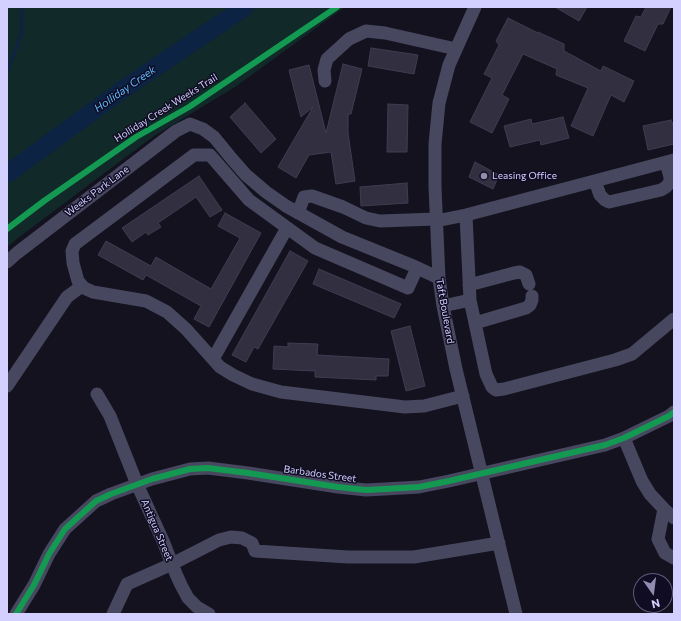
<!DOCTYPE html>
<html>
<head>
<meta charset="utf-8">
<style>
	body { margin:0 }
	#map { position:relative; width:681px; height:621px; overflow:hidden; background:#14121e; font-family:Commissioner,sans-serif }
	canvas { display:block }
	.frame { position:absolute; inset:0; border:8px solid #d3cfff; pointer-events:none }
	.north { position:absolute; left:633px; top:573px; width:40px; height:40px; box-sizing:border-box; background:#100d23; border:1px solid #5e5b7b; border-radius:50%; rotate:166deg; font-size:11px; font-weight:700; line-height:16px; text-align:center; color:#d3cfff }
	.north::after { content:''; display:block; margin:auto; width:14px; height:18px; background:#908db0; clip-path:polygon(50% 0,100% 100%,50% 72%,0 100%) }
</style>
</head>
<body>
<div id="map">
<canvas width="681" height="621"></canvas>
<div class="frame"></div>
<div class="north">N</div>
</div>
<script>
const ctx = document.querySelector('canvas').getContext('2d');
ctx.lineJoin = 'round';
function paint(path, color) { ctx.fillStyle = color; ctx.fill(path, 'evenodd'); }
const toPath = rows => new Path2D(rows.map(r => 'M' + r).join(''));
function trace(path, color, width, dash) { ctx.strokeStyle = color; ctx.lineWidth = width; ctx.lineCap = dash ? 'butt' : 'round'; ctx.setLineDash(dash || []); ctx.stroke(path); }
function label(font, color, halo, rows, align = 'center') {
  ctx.font = font + ' Commissioner,sans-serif'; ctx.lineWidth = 3; ctx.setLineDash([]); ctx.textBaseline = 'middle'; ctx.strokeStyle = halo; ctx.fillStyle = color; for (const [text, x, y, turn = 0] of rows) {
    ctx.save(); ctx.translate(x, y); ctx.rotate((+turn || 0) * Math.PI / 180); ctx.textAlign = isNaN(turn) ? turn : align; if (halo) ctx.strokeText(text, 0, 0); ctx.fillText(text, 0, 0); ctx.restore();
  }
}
const green = toPath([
	[7,7,345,7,235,87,154,136,18,238,7,247]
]);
const stream = toPath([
	[7,71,9,67,21,35,22,7]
]);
const river = toPath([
	[7,174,122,90,245,7]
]);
const building = toPath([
	[555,7,587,7,579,21,555,7],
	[646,7,671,7,663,24,658,24,645,51,624,41,636,16,641,17,646,7],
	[508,18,538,33,538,32,564,44,564,51,601,71,603,66,634,81,624,102,611,95,593,136,571,126,588,88,556,75,557,69,523,54,502,95,509,99,492,133,470,122,492,78,484,74,499,45,496,41,508,18],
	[371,48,418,55,414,74,368,66,371,48],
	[343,64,362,69,351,114,348,114,348,133,355,181,336,184,331,152,309,155,296,178,278,167,313,107,301,117,289,70,309,65,326,133,343,64],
	[245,103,276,139,261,153,230,117,245,103],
	[388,104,408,105,407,152,387,152,388,104],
	[563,117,569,138,541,145,540,140,510,147,504,126,531,119,532,124,563,117],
	[671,120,674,127,674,144,648,150,643,126,671,120],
	[475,162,499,175,493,189,469,177,475,162],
	[199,176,222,210,210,217,196,197,158,223,161,227,148,235,146,232,132,242,122,228,199,176],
	[407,183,408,203,361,206,360,187,407,183],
	[225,213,261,233,209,327,194,319,201,306,146,275,143,280,98,255,106,241,151,266,156,257,211,289,240,238,218,226,225,213],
	[290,251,308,261,258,349,254,347,246,362,232,355,290,251],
	[319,269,401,304,394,318,313,284,319,269],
	[410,326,425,386,406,391,391,331,410,326],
	[288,343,318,344,317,355,389,359,388,376,376,376,376,380,315,377,315,371,273,369,274,346,288,347,288,343]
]);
const minor = toPath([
	[475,7,449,65,439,103,435,144,435,187,439,278,443,306,456,369,516,614],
	[325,81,324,70,327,59,349,39,366,31,385,33,456,49],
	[595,181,600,195,605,200,609,202,661,190,666,187,670,182,670,177,666,162],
	[298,213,304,197,312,196,343,207,366,218,380,221,436,219],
	[466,215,470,300,486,374,492,387,496,390,504,389,615,360,632,354,674,319],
	[436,221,466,215,674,160],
	[7,262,17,253,176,131,190,124,203,129,214,137,232,159,246,175,266,192,286,206,342,237,411,265,439,278],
	[417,268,408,288,315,248,249,200,210,155,194,155,75,244,72,251,73,263,78,281,84,288,93,292,146,301,167,312,186,329,220,367,233,375,252,384,281,392,405,407,424,406,463,396],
	[469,285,514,273,520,272,526,275,529,284],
	[443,306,470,300],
	[475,323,526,308,530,305,532,300,532,296],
	[213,359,287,228],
	[7,386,67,297,82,286],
	[97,394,110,416,137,484,163,541,176,574,181,585,188,598,197,607,209,614],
	[624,438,642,481,650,494,664,509,674,518],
	[664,509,658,539,665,553,674,558],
	[16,614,34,585,49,554,65,529,96,501,111,494,152,479,190,469,208,468,248,473,338,487,366,490,385,489,419,487,449,481,605,445,624,438,669,416,674,412],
	[113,614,127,584,172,564,219,540,231,537,242,538,252,543,255,551,348,557,414,557,499,543]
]);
const cycleway = toPath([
	[7,229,44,201,136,137,189,107,337,7],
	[16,614,34,585,49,554,65,529,96,501,111,494,152,479,190,469,208,468,248,473,338,487,366,490,385,489,419,487,449,481,605,445,624,438,669,416,674,412]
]);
const markers = [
	[484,176,4,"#908db0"]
];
const streetNames = [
	["Holliday Creek Weeks Trail",166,108,-32],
	["Weeks Park Lane",97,191,-37],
	["Taft Boulevard",445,311,80],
	["Barbados Street",320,474,8],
	["Antigua Street",157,530,67]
];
const poiNames = [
	["Leasing Office",492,176]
];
const waterNames = [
	["Holliday Creek",125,89,-35]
];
paint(green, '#112929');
trace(stream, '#0d2344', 3);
trace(river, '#0d2344', 18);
paint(building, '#323040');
trace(building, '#3f3c52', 1);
trace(minor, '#47475f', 13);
trace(cycleway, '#139951', 6);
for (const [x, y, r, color] of markers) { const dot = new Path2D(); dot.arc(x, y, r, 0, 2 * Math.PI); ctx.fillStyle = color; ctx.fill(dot); trace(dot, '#100d23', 1.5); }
label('10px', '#d3cfff', '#100d23', streetNames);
label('10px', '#d3cfff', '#100d23', poiNames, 'left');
label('italic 11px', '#5dbaff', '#100d23', waterNames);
</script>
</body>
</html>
